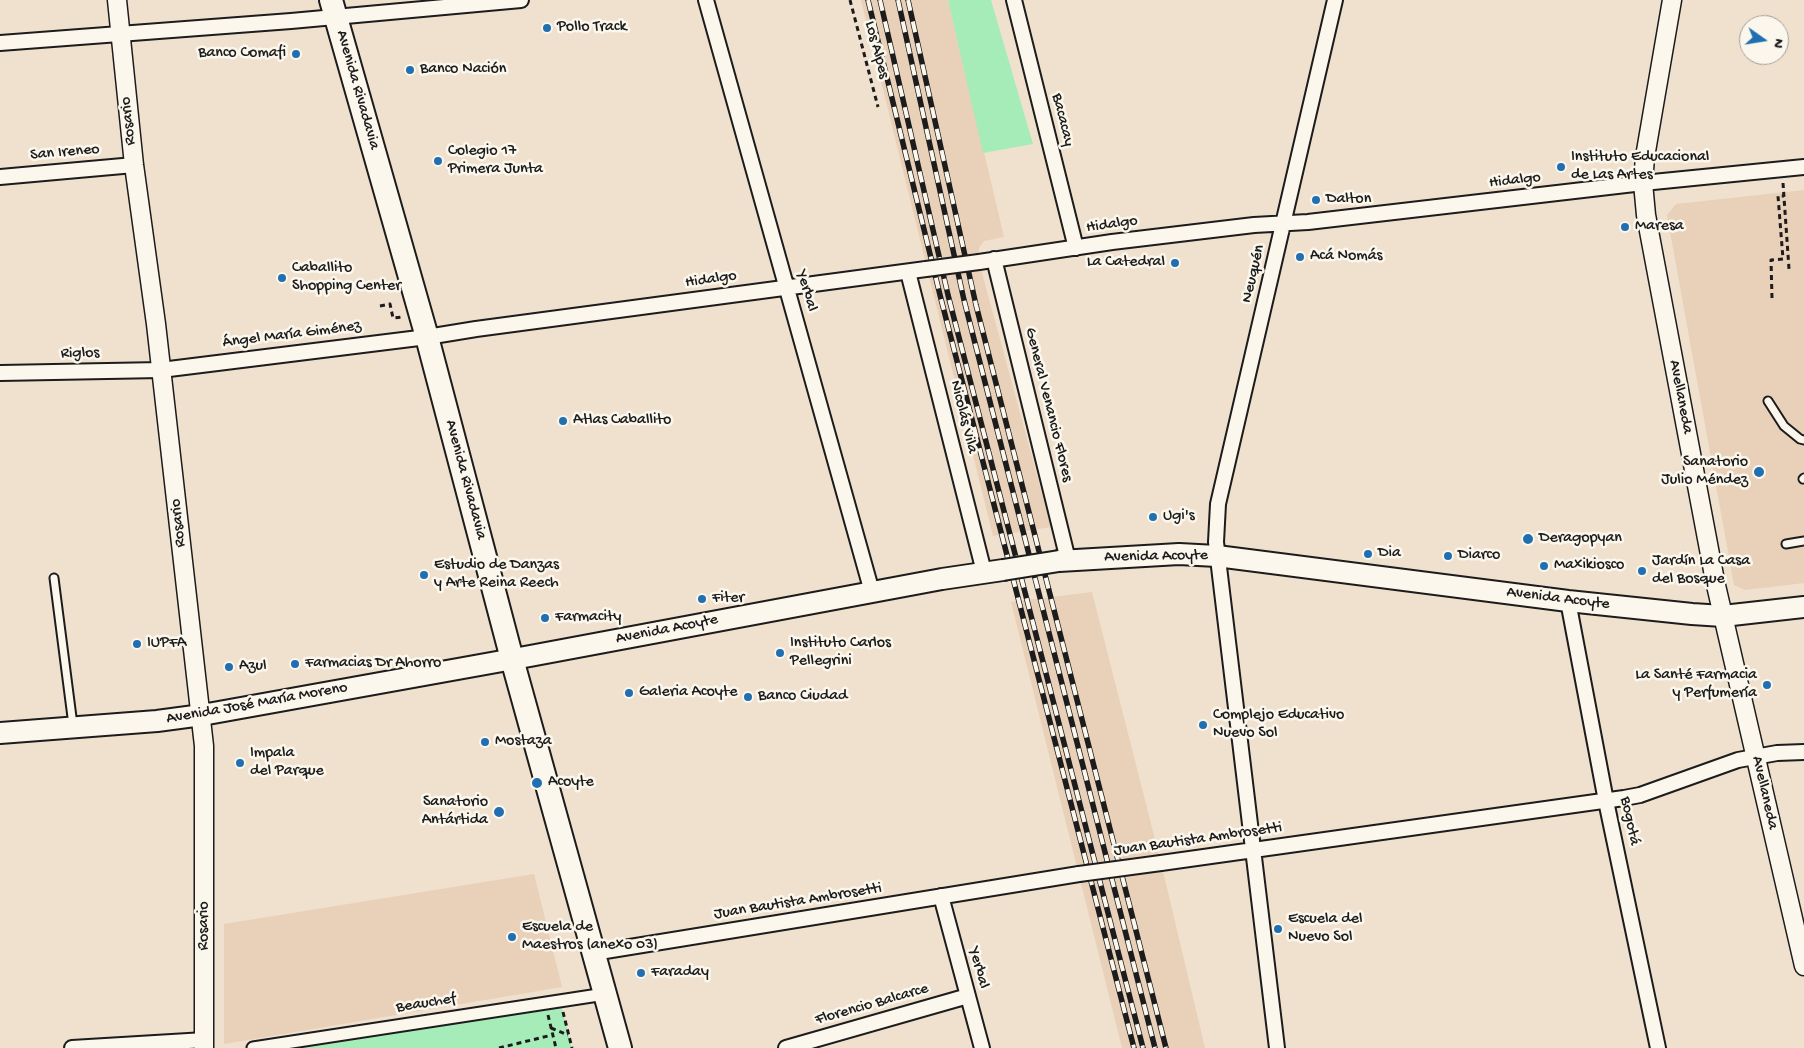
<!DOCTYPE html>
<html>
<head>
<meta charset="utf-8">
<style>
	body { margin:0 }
	#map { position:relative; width:1804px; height:1048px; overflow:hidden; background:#f0e0ce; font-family:"Gochi Hand",sans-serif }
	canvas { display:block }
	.north { position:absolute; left:1739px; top:15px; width:50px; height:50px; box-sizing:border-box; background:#fbf7ec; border:1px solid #a29f99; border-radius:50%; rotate:103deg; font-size:14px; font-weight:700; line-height:20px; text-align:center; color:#1c1c1c }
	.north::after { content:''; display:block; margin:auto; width:18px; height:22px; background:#1f6fb2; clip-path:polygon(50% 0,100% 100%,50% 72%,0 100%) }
</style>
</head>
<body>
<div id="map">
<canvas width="1804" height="1048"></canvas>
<div class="north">N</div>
</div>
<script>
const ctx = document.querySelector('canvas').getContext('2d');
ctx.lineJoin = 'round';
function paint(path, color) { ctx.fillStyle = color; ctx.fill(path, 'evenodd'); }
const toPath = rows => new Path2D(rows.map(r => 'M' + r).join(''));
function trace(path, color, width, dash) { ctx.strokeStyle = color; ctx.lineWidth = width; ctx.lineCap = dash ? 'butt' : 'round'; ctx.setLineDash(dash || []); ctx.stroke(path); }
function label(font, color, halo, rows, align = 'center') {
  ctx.font = font + ' "Gochi Hand",sans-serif'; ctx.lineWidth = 5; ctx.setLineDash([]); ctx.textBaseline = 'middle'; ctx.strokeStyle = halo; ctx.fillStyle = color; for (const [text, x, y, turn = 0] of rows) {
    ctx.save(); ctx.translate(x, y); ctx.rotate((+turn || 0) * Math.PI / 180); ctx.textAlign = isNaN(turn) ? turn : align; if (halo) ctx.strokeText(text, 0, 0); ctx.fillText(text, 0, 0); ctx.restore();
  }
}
const built = toPath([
	[861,0,948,0,1004,237,984,241,979,248,979,262,1051,527,993,536],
	[1804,190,1804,583,1745,590,1734,585,1667,215,1676,204],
	[1092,592,1161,863,1205,1048,1122,1048,1011,602],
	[534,874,562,987,224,1044,224,924]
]);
const green = toPath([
	[948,0,991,0,1033,144,983,153],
	[560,1001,572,1048,253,1048]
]);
const path = toPath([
	[850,0,878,107],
	[1783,183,1789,269],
	[1772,298,1771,260,1783,259,1778,196,1784,196],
	[380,306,390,304,393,318,403,317],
	[563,1012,572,1048],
	[548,1015,556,1048],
	[551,1028,568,1035],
	[499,1048,552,1035]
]);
const service = toPath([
	[1768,401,1784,426,1800,439,1804,440],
	[1803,479,1804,478],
	[1786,544,1804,541],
	[54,578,73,725]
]);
const pedestrian = toPath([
	[253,1048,605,994]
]);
const minor = toPath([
	[706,0,872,592],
	[1014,0,1076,248],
	[0,43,291,21,521,0],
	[0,177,134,165],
	[994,259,1068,560],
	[979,262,1112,242,1254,225,1308,222,1643,183,1804,167],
	[908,272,984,572],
	[0,373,161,370,427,337,476,329,926,269],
	[1568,601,1606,801,1658,1048],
	[1161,863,1624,798,1640,795,1738,760,1777,753,1804,752],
	[941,896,982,1048],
	[593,953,1079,874],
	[72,1048,205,1040],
	[786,1048,968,996],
	[1277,1048,1216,542,1218,504,1335,0]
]);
const tertiary = toPath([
	[117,0,134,165,156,324,204,746,204,1048],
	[1672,0,1645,157,1643,183,1646,215,1715,581,1804,966]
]);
const secondary = toPath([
	[1059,561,1179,554,1217,556,1568,601,1692,614,1723,616,1804,607],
	[0,733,157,721,202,715,530,656,942,579,1003,570]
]);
const primary = toPath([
	[331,0,427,337,512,659,620,1048]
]);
const rail = toPath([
	[868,0,941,299,1134,1048],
	[880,0,948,295,1143,1048],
	[898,0,964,300,1155,1048],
	[908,0,976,305,1166,1048]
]);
const minorBridge = toPath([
	[926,269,979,262],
	[1079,874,1161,863]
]);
const secondaryBridge = toPath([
	[1003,570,1059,561]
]);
const markers = [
	[547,28,5,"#1f6fb2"],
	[296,54,5,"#1f6fb2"],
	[410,70,5,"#1f6fb2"],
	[438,161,5,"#1f6fb2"],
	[1561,167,5,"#1f6fb2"],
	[1316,200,5,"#1f6fb2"],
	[1625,227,5,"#1f6fb2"],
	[1300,257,5,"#1f6fb2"],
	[1175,263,5,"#1f6fb2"],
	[282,278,5,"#1f6fb2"],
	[563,421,5,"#1f6fb2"],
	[1759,472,6,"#1f6fb2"],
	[1153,517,5,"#1f6fb2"],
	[1528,539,6,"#1f6fb2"],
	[1368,554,5,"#1f6fb2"],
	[1448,556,5,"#1f6fb2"],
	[1544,566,5,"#1f6fb2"],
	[1642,571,5,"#1f6fb2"],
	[424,575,5,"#1f6fb2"],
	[702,599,5,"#1f6fb2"],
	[545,618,5,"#1f6fb2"],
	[137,644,5,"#1f6fb2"],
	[780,653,5,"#1f6fb2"],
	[295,664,5,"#1f6fb2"],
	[229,667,5,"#1f6fb2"],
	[1767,685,5,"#1f6fb2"],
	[629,693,5,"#1f6fb2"],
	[748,697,5,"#1f6fb2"],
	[1203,725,5,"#1f6fb2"],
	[485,742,5,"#1f6fb2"],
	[240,763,5,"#1f6fb2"],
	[537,783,6,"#1f6fb2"],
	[499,812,6,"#1f6fb2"],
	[1278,929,5,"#1f6fb2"],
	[512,937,5,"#1f6fb2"],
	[641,973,5,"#1f6fb2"]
];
const poiNames = [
	["Pollo Track",557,28],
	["Banco Comafi",286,54,"right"],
	["Banco Nación",420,70],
	["Colegio 17",448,152],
	["Primera Junta",448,170],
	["Instituto Educacional",1571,158],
	["de Las Artes",1571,176],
	["Dalton",1326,200],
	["Maresa",1635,227],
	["Acá Nomás",1310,257],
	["La Catedral",1165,263,"right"],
	["Caballito",292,269],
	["Shopping Center",292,287],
	["Atlas Caballito",573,421],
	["Sanatorio",1748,463,"right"],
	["Julio Méndez",1748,481,"right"],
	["Ugi's",1163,517],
	["Deragopyan",1539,539],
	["Dia",1378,554],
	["Diarco",1458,556],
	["Jardín La Casa",1652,562],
	["del Bosque",1652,580],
	["Estudio de Danzas",434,566],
	["y Arte Reina Reech",434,584],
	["Maxikiosco",1554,566],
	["Fiter",712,599],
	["Farmacity",555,618],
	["IUPFA",147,644],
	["Instituto Carlos",790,644],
	["Pellegrini",790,662],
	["Farmacias Dr Ahorro",305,664],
	["Azul",239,667],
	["La Santé Farmacia",1757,676,"right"],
	["y Perfumería",1757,694,"right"],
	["Galeria Acoyte",639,693],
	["Banco Ciudad",758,697],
	["Complejo Educativo",1213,716],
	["Nuevo Sol",1213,734],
	["Mostaza",495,742],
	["Impala",250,754],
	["del Parque",250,772],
	["Acoyte",548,783],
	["Sanatorio",488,803,"right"],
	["Antártida",488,821,"right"],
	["Escuela del",1288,920],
	["Nuevo Sol",1288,938],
	["Escuela de",522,928],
	["Maestros (anexo 03)",522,946],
	["Faraday",651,973]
];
const streetNames = [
	["Los Alpes",876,50,75],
	["Avenida Rivadavia",357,90,74],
	["Bacacay",1062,120,76],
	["Rosario",129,121,-96],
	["San Ireneo",65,153,-5],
	["Hidalgo",1515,181,-6],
	["Hidalgo",1112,225,-8],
	["Neuquén",1254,274,-77],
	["Hidalgo",711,280,-8],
	["Yerbal",806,291,74],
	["Ángel María Giménez",292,335,-7],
	["Riglos",80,354,-1],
	["Avellaneda",1680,397,79],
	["General Venancio Flores",1048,405,76],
	["Nicolás Vila",963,417,76],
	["Avenida Rivadavia",465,480,75],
	["Rosario",179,523,-96],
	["Avenida Acoyte",1156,557,-1],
	["Avenida Acoyte",1558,599,7],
	["Avenida Acoyte",667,630,-11],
	["Avenida José María Moreno",257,704,-10],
	["Avellaneda",1764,793,77],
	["Bogotá",1629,821,78],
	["Juan Bautista Ambrosetti",1198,840,-8],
	["Juan Bautista Ambrosetti",798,902,-9],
	["Rosario",205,926,-90],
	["Yerbal",978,968,75],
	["Beauchef",426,1004,-9],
	["Florencio Balcarce",872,1005,-16]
];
paint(built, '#e8d0b9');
paint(green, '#a6ecb8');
trace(service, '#1c1c1c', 11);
trace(pedestrian, '#1c1c1c', 15);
trace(minor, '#1c1c1c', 18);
trace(tertiary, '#1c1c1c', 21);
trace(secondary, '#1c1c1c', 24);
trace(primary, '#1c1c1c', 26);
trace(path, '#1c1c1c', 3, [5, 4]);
trace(service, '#fbf7ec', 7);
trace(pedestrian, '#fbf7ec', 11);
trace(minor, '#fbf7ec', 14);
trace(tertiary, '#fbf7ec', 18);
trace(secondary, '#fbf7ec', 20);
trace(primary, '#fbf7ec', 22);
trace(rail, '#1c1c1c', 5.5);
trace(rail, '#fbf7ec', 4, [11]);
trace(minorBridge, '#1c1c1c', 18, []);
trace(secondaryBridge, '#1c1c1c', 24, []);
trace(minorBridge, '#fbf7ec', 14);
trace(secondaryBridge, '#fbf7ec', 20);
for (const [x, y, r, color] of markers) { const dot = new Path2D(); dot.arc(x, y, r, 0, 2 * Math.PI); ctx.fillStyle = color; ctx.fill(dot); trace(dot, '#fbf7ec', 2); }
label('16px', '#1c1c1c', '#fbf7ec', poiNames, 'left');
label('16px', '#1c1c1c', '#fbf7ec', streetNames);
</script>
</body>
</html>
